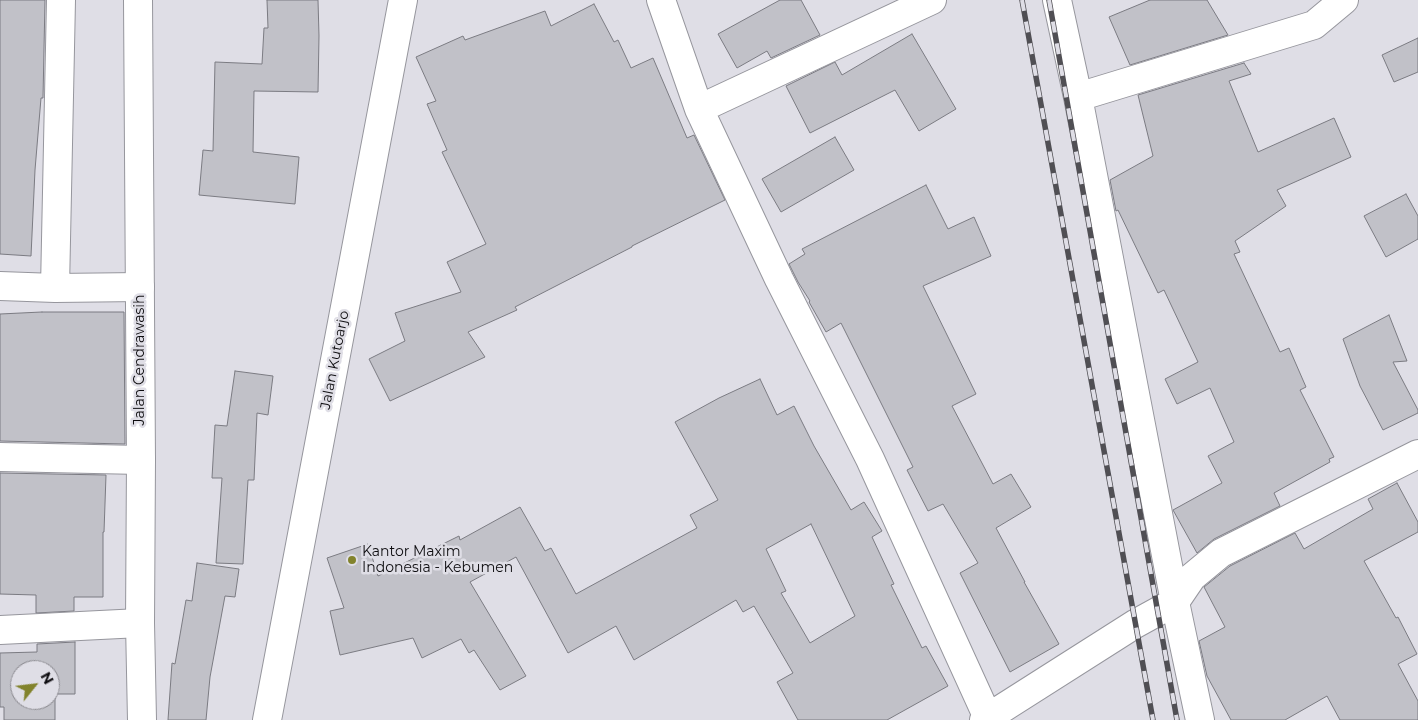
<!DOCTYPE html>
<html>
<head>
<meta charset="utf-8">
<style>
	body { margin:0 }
	#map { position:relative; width:1418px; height:720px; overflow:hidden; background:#dfdee6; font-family:Montserrat,sans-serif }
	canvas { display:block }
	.north { position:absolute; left:10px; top:660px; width:50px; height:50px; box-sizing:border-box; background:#dfdee6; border:1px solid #8b8a90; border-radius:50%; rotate:61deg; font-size:14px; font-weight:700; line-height:20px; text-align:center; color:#0d0c0f }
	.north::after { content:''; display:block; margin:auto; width:18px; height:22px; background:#82832c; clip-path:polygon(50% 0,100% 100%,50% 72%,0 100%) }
</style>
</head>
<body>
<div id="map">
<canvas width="1418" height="720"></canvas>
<div class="north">N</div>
</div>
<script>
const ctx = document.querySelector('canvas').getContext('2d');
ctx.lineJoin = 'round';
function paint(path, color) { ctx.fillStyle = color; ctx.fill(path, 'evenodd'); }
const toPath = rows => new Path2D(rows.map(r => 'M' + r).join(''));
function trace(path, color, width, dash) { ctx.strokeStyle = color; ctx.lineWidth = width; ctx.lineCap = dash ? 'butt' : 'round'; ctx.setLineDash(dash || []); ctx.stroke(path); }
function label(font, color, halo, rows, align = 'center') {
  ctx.font = font + ' Montserrat,sans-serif'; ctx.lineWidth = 5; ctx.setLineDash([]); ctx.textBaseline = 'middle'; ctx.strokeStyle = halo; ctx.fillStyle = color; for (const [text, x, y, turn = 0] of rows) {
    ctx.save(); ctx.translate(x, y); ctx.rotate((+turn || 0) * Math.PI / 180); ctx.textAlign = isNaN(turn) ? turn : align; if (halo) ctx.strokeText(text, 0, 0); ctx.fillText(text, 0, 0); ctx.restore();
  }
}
const building = toPath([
	[0,0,45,0,43,98,41,98,35,170,31,256,0,254,0,0],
	[267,0,318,0,319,36,318,92,254,91,253,152,299,157,295,204,199,195,203,150,213,151,215,62,262,64,264,28,268,28,267,0],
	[780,0,801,0,820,35,771,58,767,51,737,68,718,34,780,0],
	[1150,0,1207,0,1228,35,1130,65,1109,17,1150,0],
	[594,4,614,42,618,40,631,68,653,58,687,138,694,135,725,200,632,246,632,247,515,307,517,310,468,332,485,357,390,401,369,359,405,341,395,313,461,292,447,262,486,244,442,152,447,150,427,104,436,101,416,57,463,36,465,40,545,11,551,26,594,4],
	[912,34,956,109,919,131,895,90,810,133,786,86,835,62,842,75,912,34],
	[1418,38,1418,72,1394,82,1382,55,1418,38],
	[1244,63,1251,74,1229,81,1258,152,1334,118,1351,157,1277,190,1286,206,1235,241,1240,252,1234,254,1280,352,1289,348,1306,387,1300,390,1334,457,1329,459,1330,462,1274,493,1280,506,1214,539,1197,553,1173,510,1222,483,1208,456,1234,442,1210,388,1177,404,1165,379,1198,362,1164,290,1158,293,1118,210,1116,211,1110,180,1153,156,1138,95,1244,63],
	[835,137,854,170,781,212,762,179,835,137],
	[926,185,948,229,974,217,991,256,923,286,976,394,952,406,993,484,1011,474,1031,507,996,528,1025,582,1024,582,1059,644,1010,672,960,573,978,563,943,504,928,511,907,470,913,467,841,323,826,332,809,302,810,301,798,282,789,264,805,254,802,249,926,185],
	[1406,194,1418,216,1418,239,1386,257,1364,216,1406,194],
	[42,312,124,312,125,444,0,441,0,314,42,312],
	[1389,315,1407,361,1393,362,1418,410,1418,413,1383,430,1360,386,1343,339,1389,315],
	[235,371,273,376,268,415,257,413,254,480,248,480,243,564,216,563,222,478,212,478,215,425,227,426,235,371],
	[760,379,777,415,794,406,814,446,851,510,864,502,882,531,872,537,894,584,891,585,922,648,926,646,948,686,887,720,798,720,777,682,793,673,754,606,743,612,736,600,634,660,616,626,568,653,516,557,470,582,526,676,500,690,474,650,469,653,461,639,422,658,413,638,340,655,330,611,344,608,327,558,368,544,378,576,459,536,460,540,520,507,545,551,551,548,576,594,697,528,690,515,718,500,675,422,719,398,760,379],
	[811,524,855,616,810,643,781,593,786,591,766,549,811,524],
	[0,473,106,475,104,532,103,532,103,597,74,597,74,611,36,613,36,595,0,594,0,473],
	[1397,483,1418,522,1418,532,1364,561,1396,618,1398,617,1417,654,1398,664,1418,701,1418,720,1340,720,1327,696,1285,720,1231,720,1207,676,1199,641,1225,627,1204,587,1230,566,1295,533,1304,549,1373,509,1368,499,1397,483],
	[197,563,239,569,235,597,225,596,210,677,206,720,168,720,172,663,175,664,186,600,192,601,197,563],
	[75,642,75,694,55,694,55,720,4,720,4,707,0,707,0,653,37,652,37,644,75,642],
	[20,670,50,670,50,700,20,700,20,670]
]);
const minor = toPath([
	[661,0,699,109,779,279,870,459,988,718],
	[1057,0,1078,97,1175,602,1200,720],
	[1078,97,1314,25,1344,0],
	[699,109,932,0],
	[0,286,55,288,140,287],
	[55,288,61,0],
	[0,457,141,460],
	[0,630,140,623],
	[984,720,1135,624,1175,602,1192,577,1221,553,1418,454]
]);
const major = toPath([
	[138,0,141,460,140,623,142,720],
	[267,720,403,0]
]);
const rail = toPath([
	[1022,0,1153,720],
	[1049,0,1177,720]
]);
const markers = [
	[352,560,5,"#82832c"]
];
const streetNames = [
	["Jalan Cendrawasih",140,360,-90],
	["Jalan Kutoarjo",335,360,-79]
];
const poiNames = [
	["Kantor Maxim",362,552],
	["Indonesia - Kebumen",362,568]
];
paint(building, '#c1c1c8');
trace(building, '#7b7b82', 1);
trace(minor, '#96969d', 30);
trace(major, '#96969d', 30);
trace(minor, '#fff', 28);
trace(major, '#fff', 28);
trace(rail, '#504f54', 5.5);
trace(rail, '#dfdee6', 4, [11]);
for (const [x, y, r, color] of markers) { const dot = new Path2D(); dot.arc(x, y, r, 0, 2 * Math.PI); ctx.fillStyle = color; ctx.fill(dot); trace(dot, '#dfdee6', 2); }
label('14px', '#0d0c0f', '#dfdee6', streetNames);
label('14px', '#0d0c0f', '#dfdee6', poiNames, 'left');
</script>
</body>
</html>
